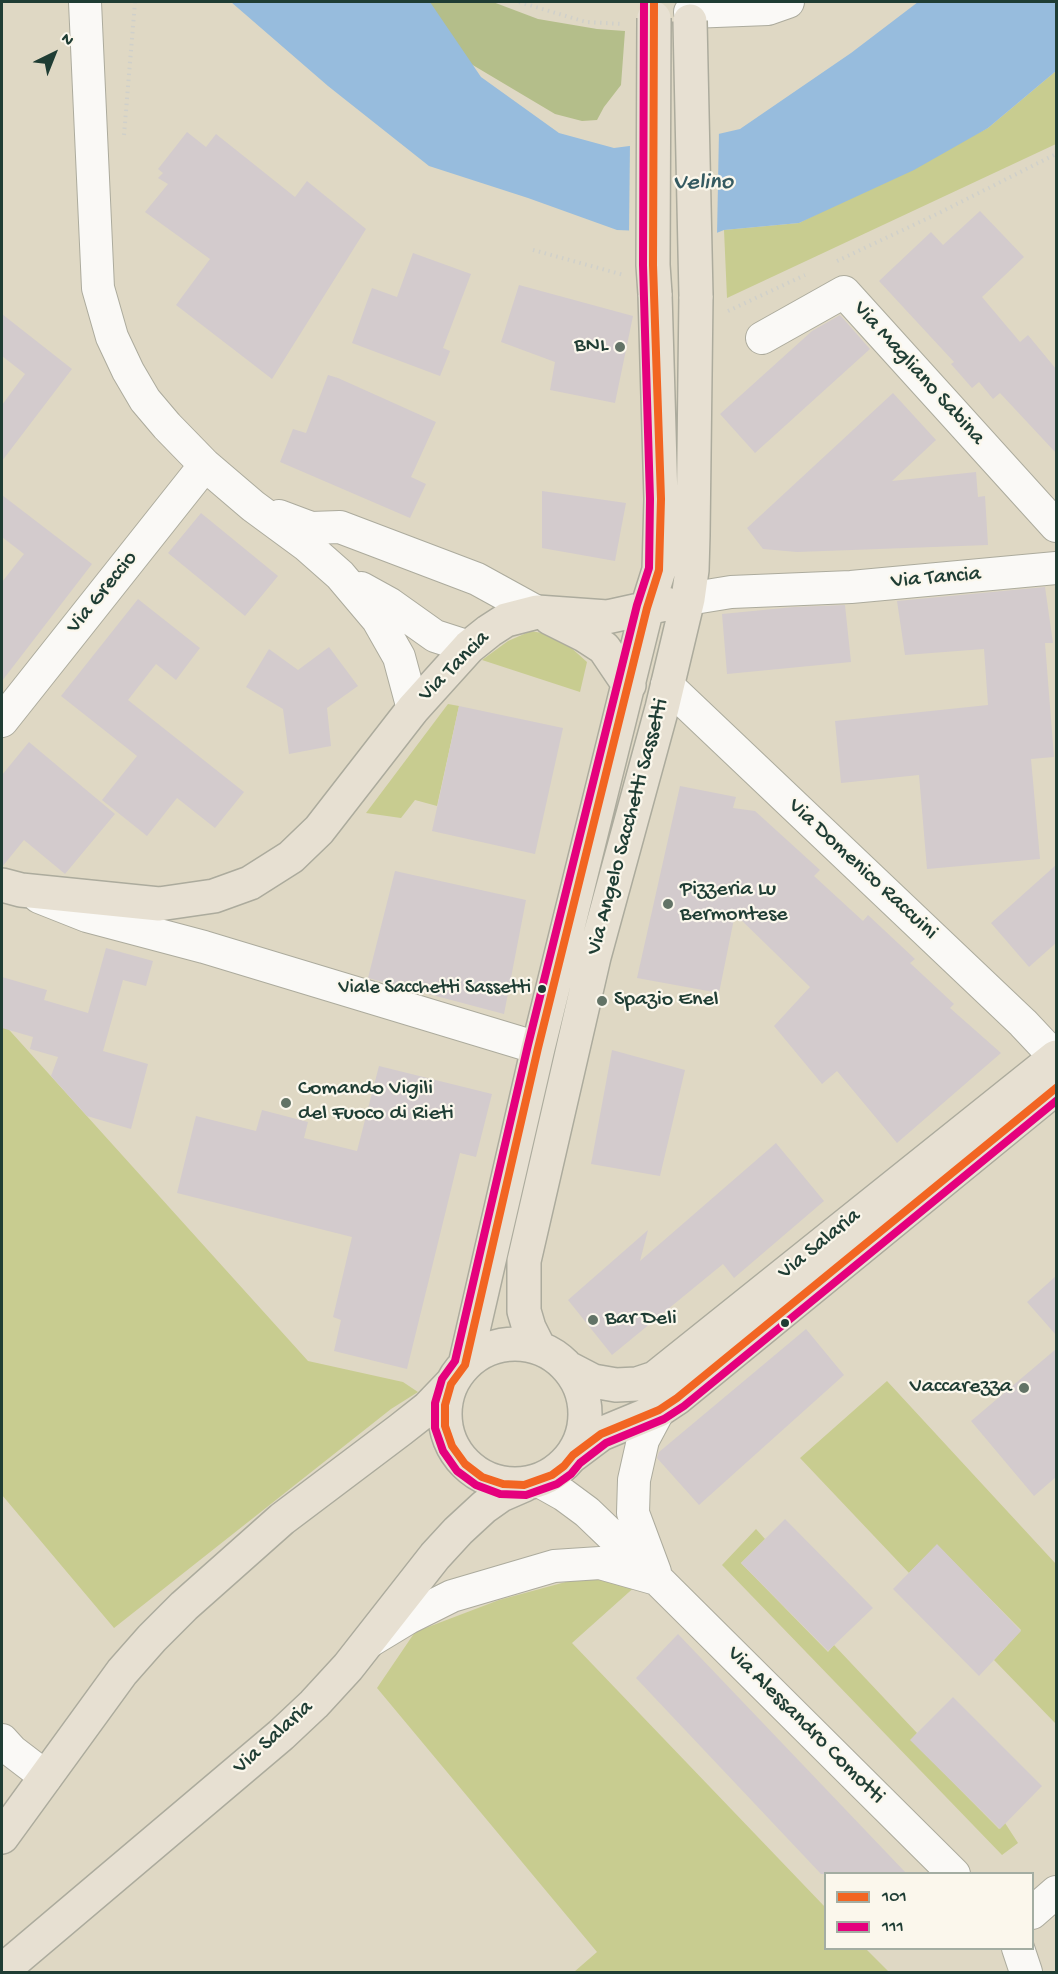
<!DOCTYPE html>
<html>
<head>
<meta charset="utf-8">
<style>
	body { margin:0 }
	#map { position:relative; width:1058px; height:1974px; overflow:hidden; background:#dfd8c4; font-family:"Gochi Hand",sans-serif }
	canvas { display:block }
	.frame { position:absolute; inset:0; border:3px solid #1f3d34; pointer-events:none }
	.legend { position:absolute; left:824px; top:1872px; width:210px; height:78px; box-sizing:border-box; background:#fbf7ec; border:2px solid #a3ada2; margin:0; padding:8px 10px; list-style:none; font-size:18px; color:#1f3d34 }
	.legend li { display:flex; align-items:center; gap:12px; height:30px }
	.legend b { width:30px; border:2px solid #a3ada2 }
	.north { position:absolute; left:24px; top:24px; width:60px; height:60px; -webkit-text-stroke:4px #fbf7ec; paint-order:stroke; rotate:43deg; font-size:16px; font-weight:700; line-height:24px; text-align:center; color:#1f3d34 }
	.north::after { content:''; display:block; margin:auto; width:21px; height:27px; background:#1f3d34; clip-path:polygon(50% 0,100% 100%,50% 72%,0 100%) }
</style>
</head>
<body>
<div id="map">
<canvas width="1058" height="1974"></canvas>
<div class="frame"></div>
<ul class="legend">
<li><b style="height:8px;background:#f26522"></b>101</li>
<li><b style="height:8px;background:#e5007d"></b>111</li>
</ul>
<div class="north">N</div>
</div>
<script>
const ctx = document.querySelector('canvas').getContext('2d');
ctx.lineJoin = 'round';
function paint(path, color) { ctx.fillStyle = color; ctx.fill(path, 'evenodd'); }
const toPath = rows => new Path2D(rows.map(r => 'M' + r).join(''));
function trace(path, color, width, dash) { ctx.strokeStyle = color; ctx.lineWidth = width; ctx.lineCap = dash ? 'butt' : 'round'; ctx.setLineDash(dash || []); ctx.stroke(path); }
function label(font, color, halo, rows, align = 'center') {
  ctx.font = font + ' "Gochi Hand",sans-serif'; ctx.lineWidth = 4.5; ctx.setLineDash([]); ctx.textBaseline = 'middle'; ctx.strokeStyle = halo; ctx.fillStyle = color; for (const [text, x, y, turn = 0] of rows) {
    ctx.save(); ctx.translate(x, y); ctx.rotate((+turn || 0) * Math.PI / 180); ctx.textAlign = isNaN(turn) ? turn : align; if (halo) ctx.strokeText(text, 0, 0); ctx.fillText(text, 0, 0); ctx.restore();
  }
}
const green = toPath([
	[1056,71,1056,144,727,298,724,230,799,223,988,128],
	[531,631,558,636,587,662,580,692,482,660,508,641],
	[448,704,459,706,437,806,415,800,401,818,366,813],
	[2,1022,308,1361,403,1382,418,1392,391,1409,114,1628,2,1495],
	[887,1381,1056,1564,1056,1724,994,1660,1021,1630,937,1545,909,1573,800,1458],
	[756,1529,765,1539,741,1563,828,1652,834,1645,917,1733,911,1740,999,1829,1005,1823,1018,1843,1002,1855,722,1565],
	[584,1577,638,1584,572,1643,825,1907,826,1948,866,1949,889,1972,574,1972,597,1952,377,1688,415,1632,499,1600]
]);
const forest = toPath([
	[394,2,493,2,538,19,597,29,625,31,621,85,604,107,597,120,582,121,555,114,471,64]
]);
const water = toPath([
	[231,2,430,2,481,77,559,133,614,148,714,135,740,129,851,53,918,2,1056,2,1056,71,988,128,914,170,799,223,724,230,714,234,617,230,528,198,429,166,328,86]
]);
const pier = toPath([
	[719,130,717,236,629,234,630,142]
]);
const building = toPath([
	[187,132,206,147,216,134,295,197,307,181,366,229,272,379,176,305,210,259,145,212,168,184,158,178,163,173,158,169],
	[980,211,1024,257,982,297,1020,342,1028,335,1056,369,1056,453,1000,393,993,399,979,382,972,388,951,364,954,362,879,281,931,232,943,245],
	[413,253,471,274,443,348,450,351,440,376,352,343,372,288,397,297],
	[519,285,633,316,615,403,550,390,555,362,501,342],
	[2,314,72,369,2,461,2,405,25,374,2,356],
	[840,315,870,349,755,453,720,414,812,331],
	[328,375,338,378,436,422,411,477,426,484,410,518,280,462,293,429,306,433],
	[893,393,936,440,892,481,976,472,978,497,985,496,988,545,797,552,763,549,747,528],
	[542,491,626,503,615,561,542,548],
	[2,495,92,564,2,681,2,582,24,554,2,537],
	[201,513,278,576,245,616,168,553],
	[1045,587,1053,643,1045,643,1054,757,1031,759,1040,859,927,869,919,775,841,783,835,721,988,705,984,649,905,655,897,601],
	[138,599,200,648,176,680,156,664,128,700,244,792,215,828,177,798,147,836,102,800,137,756,61,696],
	[845,605,851,662,727,674,722,614,794,607],
	[329,647,358,686,327,708,331,746,289,754,283,709,246,687,269,649,298,670],
	[459,706,563,728,535,854,432,831],
	[29,742,115,814,65,874,24,840,2,867,2,775],
	[680,786,736,797,733,808,755,811,820,870,814,876,863,921,868,915,915,959,910,963,954,1004,950,1008,1001,1053,897,1143,837,1071,822,1084,774,1026,810,987,735,914,719,993,637,978],
	[1056,865,1056,943,1029,967,991,923],
	[395,871,526,900,504,1014,368,978],
	[106,948,153,961,146,986,123,980,103,1051,148,1064,131,1129,87,1116,51,1076,58,1057,30,1049,33,1037,2,1028,2,977,47,990,44,1000,88,1013],
	[612,1050,685,1070,660,1176,591,1164],
	[379,1066,492,1094,476,1157,460,1153,407,1369,334,1351,341,1320,333,1317,352,1237,177,1193,196,1116,256,1131,262,1110,308,1122,304,1138,357,1151],
	[776,1143,824,1201,734,1278,723,1264,612,1355,568,1300,648,1230,640,1261],
	[1056,1276,1056,1335,1027,1302],
	[806,1329,844,1375,699,1505,657,1458,659,1452],
	[1056,1349,1056,1477,1034,1496,971,1421],
	[785,1519,873,1608,828,1651,741,1563],
	[937,1544,1021,1631,979,1676,893,1589],
	[678,1634,907,1874,821,1874,636,1678],
	[953,1697,1042,1786,1000,1829,910,1740]
]);
const path = toPath([
	[519,2,586,22,623,24],
	[124,135,135,2],
	[533,250,624,275],
	[837,261,939,213,1056,154],
	[728,311,805,275]
]);
const minor = toPath([
	[85,2,98,288,112,337,128,371,145,400,167,426,205,465,253,506,306,545,340,575,378,620,399,657,413,709],
	[690,12,768,9,788,2],
	[762,338,844,292,1056,526],
	[279,516,311,528,340,527,477,579,537,612],
	[361,588,390,604,435,636,469,647],
	[688,599,731,592,851,587,1056,568],
	[667,685,1023,1023,1055,1057],
	[2,721,205,465],
	[39,897,87,916,204,947,538,1048],
	[539,1481,564,1495,587,1512,657,1579,954,1874],
	[655,1572,633,1513,634,1480,643,1440,659,1410],
	[370,1641,408,1618,452,1596,554,1566,600,1563,653,1578],
	[2,1740,12,1751,46,1777],
	[1032,1913,1056,1892],
	[1018,1948,1026,1972]
]);
const major = toPath([
	[550,618,584,635,604,648,629,685],
	[2,885,21,890,159,904,214,896,250,883,291,857,319,830,413,709,469,647,489,631,506,620,537,612,607,617,666,604],
	'445 1414a70 70 0 1 1 140 0a70 70 0 1 1-140 0Z',
	[539,1348,529,1328,524,1311,524,1261,594,957,662,708,688,599,692,570,693,535,696,296],
	[465,1365,538,1048,647,608,659,570,661,499,655,294],
	[568,1368,593,1381,616,1385,637,1384,655,1378,1056,1057],
	[573,1455,601,1434,659,1410,677,1398,1056,1088],
	[2,1837,122,1672,152,1638,184,1606,282,1519,400,1430,428,1408,451,1384],
	[2,1971,281,1735,314,1704,348,1667,435,1556,458,1531,484,1507,501,1495,524,1485]
]);
const majorBridge = toPath([
	[654,18,653,265,655,294],
	[690,21,696,296]
]);
const bus1 = toPath([
	[654,2,653,265,661,499,659,570,647,608,538,1048,465,1365,451,1384,445,1405,445,1426,452,1446,465,1464,482,1477,503,1484,524,1485,552,1475,564,1466,573,1455,601,1434,659,1410,677,1398,1056,1088]
]);
const bus2 = toPath([
	[644,2,643,265,650,499,649,568,637,605,528,1045,455,1361,442,1379,435,1403,435,1428,443,1451,457,1471,476,1485,500,1494,526,1495,557,1484,571,1474,580,1463,606,1443,664,1419,684,1406,1056,1101]
]);
const markers = [
	[620,347,6,"#627366"],
	[668,904,6,"#627366"],
	[542,989,5,"#1f3d34"],
	[602,1001,6,"#627366"],
	[286,1103,6,"#627366"],
	[593,1320,6,"#627366"],
	[785,1323,5,"#1f3d34"],
	[1024,1388,6,"#627366"]
];
const busNames = [
	["Viale Sacchetti Sassetti",531,989]
];
const poiNames = [
	["BNL",608,347,"right"],
	["Pizzeria Lu",680,891],
	["Bermontese",680,916],
	["Spazio Enel",614,1001],
	["Comando Vigili",298,1090],
	["del Fuoco di Rieti",298,1115],
	["Bar Deli",605,1320],
	["Vaccarezza",1012,1388,"right"]
];
const streetNames = [
	["Via Magliano Sabina",918,374,48],
	["Via Tancia",936,579,-5],
	["Via Greccio",103,593,-51],
	["Via Tancia",455,667,-45],
	["Via Angelo Sacchetti Sassetti",629,827,-75],
	["Via Domenico Raccuini",862,870,43],
	["Via Salaria",820,1245,-39],
	["Via Alessandro Comotti",805,1726,45],
	["Via Salaria",274,1738,-42]
];
const waterNames = [
	["Velino",703,184,-1]
];
paint(green, '#c8cc90');
paint(forest, '#b4be8a');
paint(water, '#97bcdd');
paint(pier, '#dfd8c4');
paint(building, '#d3cbcd');
trace(minor, '#acab9d', 34);
trace(major, '#acab9d', 36);
trace(path, '#d0d0ca', 4, [1.5, 4.5]);
trace(minor, '#faf9f6', 32);
trace(major, '#e7e0d2', 33);
trace(majorBridge, '#acab9d', 36, []);
trace(majorBridge, '#e7e0d2', 33);
trace(bus1, '#f26522', 8);
trace(bus2, '#e5007d', 8);
for (const [x, y, r, color] of markers) { const dot = new Path2D(); dot.arc(x, y, r, 0, 2 * Math.PI); ctx.fillStyle = color; ctx.fill(dot); trace(dot, '#fbf7ec', 2); }
label('20px', '#1f3d34', '#fbf7ec', busNames, 'right');
label('22px', '#1f3d34', '#fbf7ec', poiNames, 'left');
label('22px', '#1f3d34', '#fbf7ec', streetNames);
label('italic 24px', '#355a61', '#fbf7ec', waterNames);
</script>
</body>
</html>
